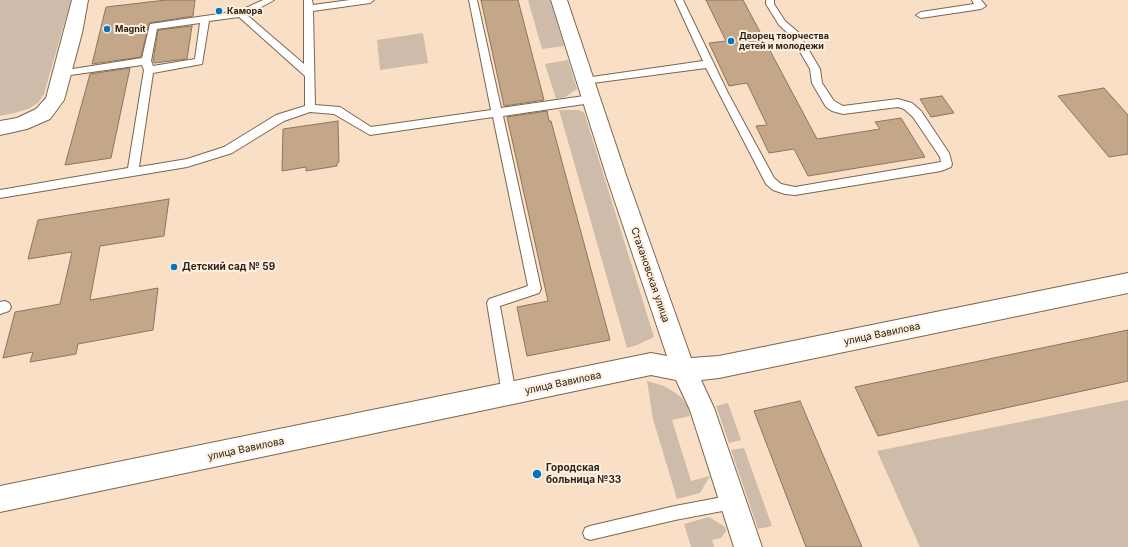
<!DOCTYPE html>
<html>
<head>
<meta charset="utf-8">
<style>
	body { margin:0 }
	canvas { display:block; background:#f9dfc5 }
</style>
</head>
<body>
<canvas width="1128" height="547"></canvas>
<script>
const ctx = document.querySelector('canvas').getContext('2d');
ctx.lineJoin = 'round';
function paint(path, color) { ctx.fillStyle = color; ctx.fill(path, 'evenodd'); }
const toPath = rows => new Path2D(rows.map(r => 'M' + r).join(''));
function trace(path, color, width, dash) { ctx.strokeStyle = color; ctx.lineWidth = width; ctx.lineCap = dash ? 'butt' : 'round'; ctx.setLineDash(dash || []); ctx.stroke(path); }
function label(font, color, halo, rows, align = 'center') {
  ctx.font = font + ' Inter,sans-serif'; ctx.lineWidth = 4; ctx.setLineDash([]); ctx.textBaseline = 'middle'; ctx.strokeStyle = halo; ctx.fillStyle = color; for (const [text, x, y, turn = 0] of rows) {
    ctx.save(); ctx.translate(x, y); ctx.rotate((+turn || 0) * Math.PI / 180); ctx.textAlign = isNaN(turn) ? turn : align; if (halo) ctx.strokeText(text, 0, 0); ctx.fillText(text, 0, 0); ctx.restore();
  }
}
const green = toPath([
	[0,0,71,0,44,94,38,103,28,109,14,113,0,116],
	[528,0,550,0,564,46,542,49],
	[423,33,428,63,380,70,377,40],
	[568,60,577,89,565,97,556,99,545,64],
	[559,110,578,110,584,112,654,337,637,345,627,348],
	[647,381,664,386,674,392,682,398,688,407,690,416,672,420,691,481,710,476,700,493,677,499,653,419],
	[1128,400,1128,547,920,547,877,451],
	[728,403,741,440,729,443,716,406],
	[744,448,772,526,758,529,731,450],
	[709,517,725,527,726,531,721,538,712,540,714,547,691,547,684,524]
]);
const building = toPath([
	[166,0,195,0,193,16,149,23,141,57,92,64,106,7,166,0],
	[481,0,518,0,544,100,504,106,481,0],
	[706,0,743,0,817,139,880,129,875,122,901,118,925,157,808,176,794,149,769,153,756,126,767,125,747,83,729,86,709,43,726,41,706,0],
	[192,26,187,59,154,63,153,61,158,30,192,26],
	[130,68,111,158,65,165,90,74,130,68],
	[1104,88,1128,115,1128,154,1109,157,1058,96,1104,88],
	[942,96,954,113,931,117,920,99,942,96],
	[547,111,549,121,551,121,610,340,527,356,517,307,548,301,507,117,547,111],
	[338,121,339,162,337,163,337,166,306,171,306,167,282,171,283,129,338,121],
	[169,199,164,236,100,246,90,300,158,288,153,330,78,344,76,354,30,362,33,352,3,358,15,312,60,304,72,252,28,259,38,220,169,199],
	[1128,330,1128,381,878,436,855,387,1128,330],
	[800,401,862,547,806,547,754,411,800,401]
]);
const service = toPath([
	[263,0,274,0,247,15,304,64,304,0,312,0,313,5,350,0,374,0,370,3,313,11,315,105,340,107,371,127,491,110,469,0,477,0,501,108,591,95,595,96,596,99,595,102,591,103,503,116,541,289,539,293,500,306,516,394,514,399,509,400,504,399,502,394,487,303,489,299,528,286,493,117,370,135,334,114,310,112,284,121,232,153,187,167,0,198,0,190,128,168,144,70,142,65,63,76,60,75,58,73,60,71,142,58,150,24,239,11,263,0],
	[239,17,305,76,305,106,276,115,224,147,187,159,139,167,153,73,202,64,209,21,239,17],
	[200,23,195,59,153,66,151,61,157,29,200,23],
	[675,0,683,0,728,93,774,178,781,184,795,187,941,162,940,157,913,117,904,109,898,107,843,114,832,111,826,107,812,83,810,69,791,36,779,25,766,4,766,0,774,0,774,4,785,21,798,32,820,69,822,83,834,101,843,106,898,99,912,103,921,111,949,153,952,164,951,167,941,171,795,195,785,194,773,190,766,184,706,68,585,84,582,83,580,81,582,79,585,78,703,61,675,0],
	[972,0,981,0,986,6,981,9,921,18,916,15,921,12,974,4,972,0],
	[5,301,9,303,11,307,9,311,0,314,0,302,5,301],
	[733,495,738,497,740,502,738,507,733,509,675,520,590,540,585,538,583,533,585,528,590,526,675,506,733,495]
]);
const minor = toPath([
	[72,0,88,0,82,33,64,100,50,119,27,129,0,135,0,121,17,118,36,109,46,98,72,0],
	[551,0,567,0,627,178,691,358,719,356,1128,273,1128,293,719,378,701,380,714,408,762,547,734,547,690,410,676,380,651,375,0,512,0,486,651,353,667,356,607,178,551,0]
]);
const markers = [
	[219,11,4,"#0277c1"],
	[107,29,4,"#0277c1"],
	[731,41,4,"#0277c1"],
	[174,267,4,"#0277c1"],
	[537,474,5,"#0277c1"]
];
const farPoinames = [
	["Камора",227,11],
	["Magnit",115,29],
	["Дворец творчества",739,36],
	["детей и молодежи",739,46]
];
const poiNames = [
	["Детский сад № 59",182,267],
	["Городская",546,468],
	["больница №33",546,480]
];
const streetNames = [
	["Стахановская улица",650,275,71],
	["улица Вавилова",882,334,-12],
	["улица Вавилова",563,383,-12],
	["улица Вавилова",246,449,-12]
];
paint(green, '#cebba9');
paint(building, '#c4a789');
trace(building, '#8c755d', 1);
trace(service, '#7d664f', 2);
trace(minor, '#7d664f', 2);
paint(service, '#fff');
paint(minor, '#fff');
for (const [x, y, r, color] of markers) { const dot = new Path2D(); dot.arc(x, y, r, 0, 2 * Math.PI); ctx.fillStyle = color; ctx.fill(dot); trace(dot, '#feefdf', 1.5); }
label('bold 9px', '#2d2319', '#feefdf', farPoinames, 'left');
label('bold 10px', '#2d2319', '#feefdf', poiNames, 'left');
label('10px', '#2d2319', '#feefdf', streetNames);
</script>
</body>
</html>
